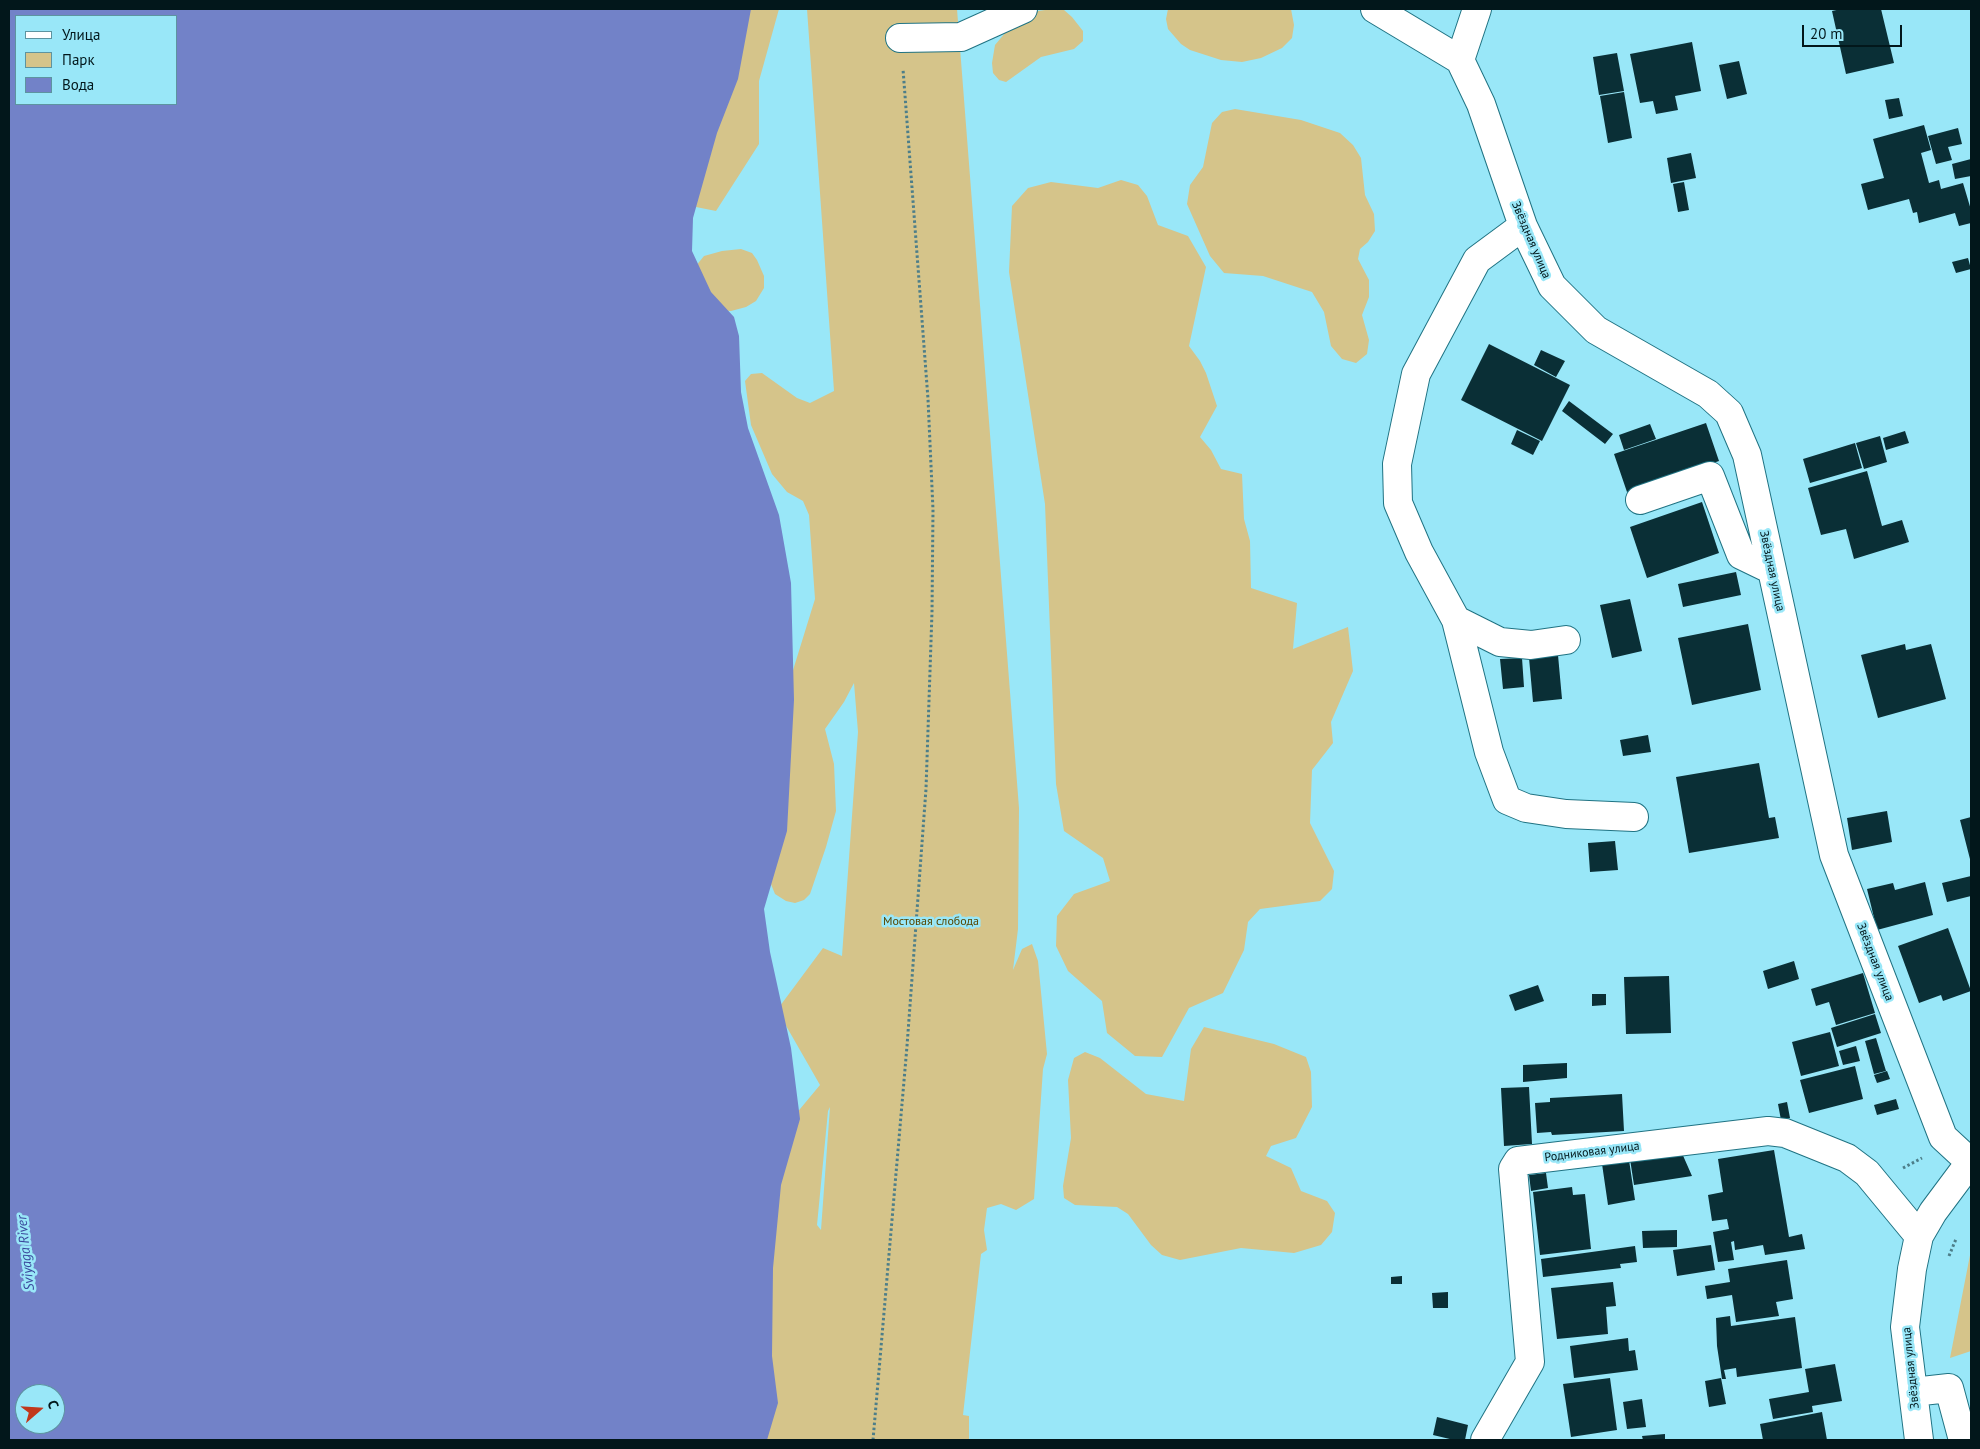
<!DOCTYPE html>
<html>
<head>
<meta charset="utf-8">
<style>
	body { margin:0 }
	#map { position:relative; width:1980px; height:1449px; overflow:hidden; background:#99e7f8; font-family:"PT Sans",sans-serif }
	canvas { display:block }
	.frame { position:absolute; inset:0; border:10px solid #02171b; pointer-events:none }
	.legend { position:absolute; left:15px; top:15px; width:162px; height:90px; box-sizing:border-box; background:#99e7f8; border:1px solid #5d94a0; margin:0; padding:6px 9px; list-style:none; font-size:15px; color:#02171b }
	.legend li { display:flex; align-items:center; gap:10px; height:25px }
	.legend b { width:25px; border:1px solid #5d94a0 }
	.north { position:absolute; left:15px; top:1384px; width:50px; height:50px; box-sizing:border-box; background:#99e7f8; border:1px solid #5d94a0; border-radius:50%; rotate:71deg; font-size:14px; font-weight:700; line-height:20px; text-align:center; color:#02171b }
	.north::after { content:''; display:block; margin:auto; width:18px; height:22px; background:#c1371b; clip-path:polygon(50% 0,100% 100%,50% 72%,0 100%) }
	.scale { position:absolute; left:1802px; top:25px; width:100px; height:22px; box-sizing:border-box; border:2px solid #02171b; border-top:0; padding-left:6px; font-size:15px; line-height:18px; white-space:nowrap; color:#02171b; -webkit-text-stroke:4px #99e7f8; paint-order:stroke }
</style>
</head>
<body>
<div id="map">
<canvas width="1980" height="1449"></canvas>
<div class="frame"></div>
<ul class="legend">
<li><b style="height:6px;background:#fff"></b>Улица</li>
<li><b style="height:14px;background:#d5c48a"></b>Парк</li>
<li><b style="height:14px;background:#7282c8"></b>Вода</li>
</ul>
<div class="north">С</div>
<div class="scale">20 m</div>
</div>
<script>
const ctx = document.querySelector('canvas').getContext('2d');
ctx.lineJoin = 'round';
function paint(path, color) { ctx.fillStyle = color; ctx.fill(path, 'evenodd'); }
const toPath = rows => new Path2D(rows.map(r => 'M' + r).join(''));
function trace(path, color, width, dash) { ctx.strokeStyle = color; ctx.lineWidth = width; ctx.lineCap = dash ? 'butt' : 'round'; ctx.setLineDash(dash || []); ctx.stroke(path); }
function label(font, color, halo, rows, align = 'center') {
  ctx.font = font + ' "PT Sans",sans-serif'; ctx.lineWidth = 5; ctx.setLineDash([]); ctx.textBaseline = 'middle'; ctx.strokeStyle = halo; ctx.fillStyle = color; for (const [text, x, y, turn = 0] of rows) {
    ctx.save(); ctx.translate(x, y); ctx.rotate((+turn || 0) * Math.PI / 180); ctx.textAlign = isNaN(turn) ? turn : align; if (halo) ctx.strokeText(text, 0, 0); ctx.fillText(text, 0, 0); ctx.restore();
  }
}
const green = toPath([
	[710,9,779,9,759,81,759,144,716,211,696,207],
	[807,9,957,9,1019,808,1018,929,1013,970,1022,949,1032,944,1038,961,1047,1054,1043,1069,1034,1199,1016,1210,1001,1204,987,1208,984,1230,987,1250,981,1254,963,1415,969,1416,969,1440,738,1440,770,1145,820,1085,777,1010,823,948,842,956,858,732,854,683,844,702,825,729,834,764,836,811,826,847,810,894,804,900,795,903,786,901,775,894,766,872,773,735,815,599,809,515,803,501,787,492,772,474,751,425,745,381,751,374,762,373,797,398,810,403,834,391],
	[830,1107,821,1230,817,1225,828,1111],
	[1052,9,1064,10,1072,17,1083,31,1083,41,1074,49,1041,57,1006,82,999,80,993,73,992,63,995,45,1010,27,1024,17,1038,11],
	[1168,9,1291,9,1294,25,1292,38,1282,48,1261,58,1242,62,1221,60,1190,50,1181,44,1168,29,1166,19],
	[1235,109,1301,120,1340,133,1353,145,1361,158,1365,195,1374,214,1375,231,1368,242,1360,249,1358,259,1369,280,1369,297,1362,315,1369,340,1367,354,1356,363,1342,359,1331,346,1324,312,1312,292,1263,276,1224,273,1210,256,1187,204,1190,185,1203,167,1212,123,1222,112],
	[1121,180,1138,185,1147,196,1158,225,1188,236,1206,267,1189,346,1200,361,1206,373,1217,406,1200,437,1211,450,1221,469,1242,474,1244,519,1250,541,1251,588,1297,603,1293,649,1348,627,1353,671,1331,722,1333,743,1312,770,1310,823,1334,871,1332,889,1320,901,1260,909,1248,922,1244,950,1223,993,1189,1008,1162,1057,1135,1056,1107,1033,1102,1001,1068,971,1056,946,1057,916,1074,894,1110,881,1103,858,1064,831,1056,784,1045,504,1009,272,1012,206,1028,188,1051,182,1098,188],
	[741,249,752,253,757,260,764,276,764,288,756,301,746,307,731,311,711,310,691,272,704,256,722,251],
	[1204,1027,1274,1044,1306,1057,1311,1072,1312,1107,1296,1138,1271,1146,1266,1156,1291,1168,1301,1191,1327,1201,1335,1213,1332,1232,1321,1245,1294,1253,1241,1248,1180,1260,1162,1255,1151,1245,1128,1214,1117,1207,1075,1205,1064,1198,1063,1186,1071,1138,1068,1080,1074,1058,1085,1052,1100,1058,1146,1094,1184,1101,1191,1049],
	[1971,1250,1971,1351,1950,1358]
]);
const water = toPath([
	[9,9,751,9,738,79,717,133,693,218,692,251,711,292,734,317,739,336,741,392,748,428,779,515,791,583,794,700,787,831,764,909,770,952,791,1048,800,1119,781,1185,773,1268,772,1356,778,1403,767,1440,9,1440],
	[16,16,176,16,176,104,16,104],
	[25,1394,55,1394,55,1424,25,1424]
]);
const building = toPath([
	[1841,9,1881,9,1894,63,1846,74,1832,11],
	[1692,42,1701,91,1675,96,1678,110,1656,114,1653,101,1640,103,1630,54],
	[1617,53,1624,91,1599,95,1593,57],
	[1739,61,1747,94,1727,99,1719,65],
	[1624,92,1632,138,1608,143,1600,96],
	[1899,98,1903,116,1889,119,1885,100],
	[1924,125,1931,150,1921,153,1929,183,1939,180,1941,189,1963,183,1971,210,1971,223,1959,226,1955,213,1919,223,1917,212,1913,213,1909,199,1868,210,1861,184,1884,178,1873,139],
	[1958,128,1962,144,1948,147,1952,160,1936,164,1928,136],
	[1691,153,1696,178,1671,183,1667,158],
	[1971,159,1971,176,1955,179,1952,164],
	[1684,182,1689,210,1678,212,1673,184],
	[1968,258,1971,269,1956,273,1952,262],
	[1489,344,1570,385,1542,441,1461,400],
	[1541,350,1565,361,1556,377,1534,365],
	[1569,401,1613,434,1605,444,1562,411],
	[1706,423,1719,461,1627,492,1614,454],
	[1650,424,1656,439,1624,450,1619,435],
	[1517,430,1540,441,1533,455,1511,444],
	[1905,431,1909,443,1886,450,1883,438],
	[1880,436,1887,462,1864,469,1856,443],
	[1855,443,1862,468,1810,483,1803,459],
	[1867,471,1882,526,1902,520,1909,542,1854,559,1846,529,1821,535,1808,488],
	[1702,502,1719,553,1647,578,1630,527],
	[1736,572,1741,595,1683,607,1678,584],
	[1630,599,1642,651,1612,658,1600,605],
	[1748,624,1761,690,1692,705,1678,638],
	[1905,644,1906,650,1931,644,1946,699,1878,718,1861,655],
	[1558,655,1562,699,1533,702,1529,658],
	[1522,658,1524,687,1503,689,1500,659],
	[1648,735,1651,752,1623,756,1620,740],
	[1759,763,1769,818,1775,817,1779,838,1689,853,1676,777],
	[1887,811,1892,842,1852,850,1847,818],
	[1971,817,1971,863,1960,820],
	[1615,841,1618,870,1590,872,1588,843],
	[1971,876,1971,896,1947,902,1942,883],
	[1925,882,1933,915,1877,930,1867,889,1893,883,1895,890],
	[1948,928,1971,991,1943,1001,1941,995,1919,1003,1898,946],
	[1794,961,1799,979,1768,989,1763,971],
	[1863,973,1875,1013,1836,1025,1829,1002,1816,1006,1811,989],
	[1669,976,1671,1033,1626,1034,1624,977],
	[1538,985,1544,1001,1515,1011,1509,995],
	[1592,994,1606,994,1606,1005,1592,1006],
	[1875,1014,1881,1033,1837,1047,1831,1028],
	[1830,1032,1839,1066,1801,1076,1792,1042],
	[1876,1038,1886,1071,1874,1074,1865,1041],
	[1856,1046,1860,1061,1843,1065,1839,1051],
	[1567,1063,1567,1078,1523,1082,1523,1065],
	[1855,1066,1863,1099,1809,1113,1800,1080],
	[1887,1071,1890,1079,1877,1083,1874,1075],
	[1529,1087,1532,1144,1504,1146,1501,1088],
	[1622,1094,1624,1131,1552,1135,1551,1132,1537,1133,1535,1103,1550,1102,1550,1098],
	[1896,1099,1899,1109,1877,1115,1874,1105],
	[1787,1102,1790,1118,1781,1120,1778,1104],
	[1774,1150,1789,1237,1802,1234,1805,1249,1765,1255,1763,1245,1735,1250,1734,1241,1731,1242,1734,1260,1718,1262,1713,1232,1729,1229,1727,1219,1712,1221,1708,1195,1723,1192,1718,1159],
	[1681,1151,1692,1176,1634,1185,1630,1159],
	[1629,1160,1635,1200,1608,1205,1602,1164],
	[1546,1173,1548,1188,1531,1191,1529,1175],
	[1572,1187,1573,1195,1585,1194,1591,1249,1540,1255,1533,1192],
	[1677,1230,1677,1247,1643,1248,1642,1231],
	[1711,1245,1715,1270,1677,1276,1673,1250],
	[1635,1246,1637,1262,1620,1264,1621,1268,1543,1277,1541,1259],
	[1787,1260,1793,1299,1776,1302,1779,1316,1736,1322,1732,1295,1707,1299,1705,1286,1730,1282,1728,1269],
	[1402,1276,1402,1284,1391,1284,1391,1277],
	[1613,1282,1616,1306,1606,1307,1608,1334,1557,1339,1551,1288],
	[1448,1292,1448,1308,1433,1308,1432,1293],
	[1730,1316,1731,1326,1795,1317,1802,1368,1737,1377,1736,1368,1724,1370,1726,1379,1722,1379,1717,1346,1716,1318],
	[1628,1338,1629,1351,1635,1350,1638,1370,1574,1378,1570,1346],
	[1835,1364,1842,1401,1812,1406,1813,1412,1773,1419,1769,1399,1809,1392,1805,1369],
	[1610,1378,1617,1430,1571,1437,1563,1384],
	[1721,1378,1726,1404,1709,1407,1705,1381],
	[1642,1399,1646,1427,1627,1429,1623,1402],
	[1822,1412,1827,1440,1763,1440,1760,1424],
	[1437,1417,1468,1425,1465,1440,1454,1440,1433,1435],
	[1665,1434,1665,1440,1643,1440,1642,1436]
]);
const path = toPath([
	[1903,1168,1922,1158],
	[1949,1256,1956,1239],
	[873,1440,907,1046,926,789,932,612,933,510,928,399,903,69]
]);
const minor = toPath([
	[1375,9,1460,60,1481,104,1523,226,1552,286,1596,330,1708,394,1729,413,1747,455,1834,855,1943,1137,1970,1162],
	[900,38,961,37,1023,9],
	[1460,60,1477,9],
	[1523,226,1477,260,1416,374,1397,464,1398,503,1419,552,1456,620,1500,642,1531,645,1566,640],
	[1640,500,1710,476,1741,555,1772,570],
	[1456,620,1489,752,1507,800,1526,808,1566,814,1634,817],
	[1913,1392,1949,1388,1963,1440],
	[1485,1440,1530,1362,1513,1169,1518,1161,1768,1131,1785,1133,1847,1158,1867,1173,1919,1236],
	[1919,1440,1905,1327,1912,1269,1919,1236,1933,1212,1971,1161]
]);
const streetNames = [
	["Звёздная улица",1531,240,67],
	["Звёздная улица",1772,571,78],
	["Звёздная улица",1875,962,69],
	["Родниковая улица",1592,1152,-7],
	["Звёздная улица",1911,1368,-96]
];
const parkNames = [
	["Мостовая слобода",931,922]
];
const waterNames = [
	["Sviyaga River",26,1253,-96]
];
paint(green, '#d5c48a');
paint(water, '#7282c8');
paint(building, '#0a2f36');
trace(minor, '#207383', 30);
trace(path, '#4d7e89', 3, [2.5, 2.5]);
trace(minor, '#fff', 28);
label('12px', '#02171b', '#99e7f8', streetNames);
label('12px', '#574600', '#99e7f8', parkNames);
label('italic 14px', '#3b489c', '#99e7f8', waterNames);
</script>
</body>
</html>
